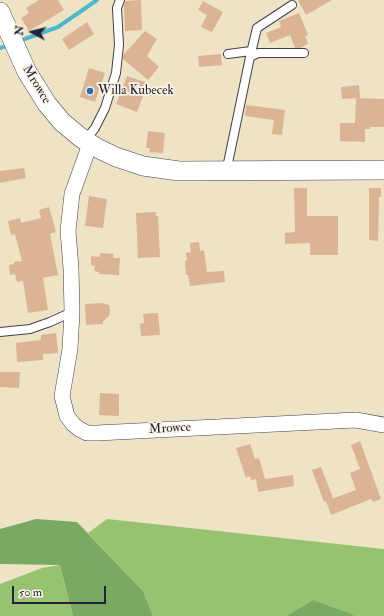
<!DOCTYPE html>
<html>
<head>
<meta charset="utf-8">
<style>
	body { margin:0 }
	#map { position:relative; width:384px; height:616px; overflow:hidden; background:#efe3c5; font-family:"IM FELL Double Pica",serif }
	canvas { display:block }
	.north { position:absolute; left:12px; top:12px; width:40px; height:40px; -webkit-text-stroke:3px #fcf5e5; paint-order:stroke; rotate:277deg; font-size:11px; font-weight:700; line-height:16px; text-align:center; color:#22223b }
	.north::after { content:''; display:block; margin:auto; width:14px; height:18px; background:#22223b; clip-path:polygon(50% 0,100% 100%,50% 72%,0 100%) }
	.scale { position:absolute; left:12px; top:586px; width:94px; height:18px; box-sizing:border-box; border:2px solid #22223b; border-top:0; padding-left:5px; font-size:12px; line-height:14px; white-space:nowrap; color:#22223b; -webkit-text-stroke:3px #fcf5e5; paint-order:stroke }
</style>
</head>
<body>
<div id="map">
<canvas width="384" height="616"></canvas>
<div class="north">N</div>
<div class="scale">50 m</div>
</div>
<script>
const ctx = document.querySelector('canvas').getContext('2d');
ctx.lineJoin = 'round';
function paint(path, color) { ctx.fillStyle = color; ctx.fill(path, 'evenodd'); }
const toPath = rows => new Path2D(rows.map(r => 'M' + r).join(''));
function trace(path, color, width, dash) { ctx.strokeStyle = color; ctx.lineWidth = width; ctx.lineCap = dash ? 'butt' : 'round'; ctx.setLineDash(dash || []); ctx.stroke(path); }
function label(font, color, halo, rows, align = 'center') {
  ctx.font = font + ' "IM FELL Double Pica",serif'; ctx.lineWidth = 3.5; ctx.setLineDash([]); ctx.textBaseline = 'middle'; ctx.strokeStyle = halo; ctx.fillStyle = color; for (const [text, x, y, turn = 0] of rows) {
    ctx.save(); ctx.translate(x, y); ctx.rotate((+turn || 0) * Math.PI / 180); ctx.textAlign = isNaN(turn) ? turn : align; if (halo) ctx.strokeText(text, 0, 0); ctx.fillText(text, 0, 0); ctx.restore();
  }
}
const green = toPath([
	[107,519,384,549,384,616,355,616,350,613,313,600,286,616,153,616,143,591,88,533],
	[60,565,73,616,0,616,0,584,42,568]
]);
const forest = toPath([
	[36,519,77,522,143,591,153,616,73,616,60,565,0,564,0,529],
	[313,600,350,613,355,616,286,616]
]);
const stream = toPath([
	[19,41,58,27,97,0],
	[0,48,9,45]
]);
const building = toPath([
	[39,0,58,0,64,10,29,31,21,18,29,13,26,8],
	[141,0,142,30,125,31,124,5,125,1],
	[298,0,332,0,306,15],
	[203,1,223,12,212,32,201,27,207,15,198,10],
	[299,13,308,35,305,36,308,44,300,48,295,48,290,35,270,43,266,33,281,27,279,21],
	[87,22,94,34,69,50,62,39],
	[145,31,157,39,147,56,159,67,148,80,123,59,123,55],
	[221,54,222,65,199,67,198,56],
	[89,68,105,73,95,102,80,97],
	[127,76,148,83,137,112,116,104],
	[359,85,360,98,342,99,341,87],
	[356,98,384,99,384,127,370,127,370,129,365,129,365,142,340,141,340,123,355,123],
	[246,105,285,110,282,135,272,134,274,120,245,116],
	[148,131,165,133,163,153,149,152,150,148,146,148],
	[24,168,26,178,0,183,0,171],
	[294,188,307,188,307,216,338,216,338,255,310,255,310,243,285,244,285,233,295,232],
	[369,188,381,188,381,197,379,197,378,241,369,240],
	[89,196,107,199,103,228,85,226],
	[49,207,56,232,50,234,58,275,43,278,48,310,28,313,23,281,17,282,15,274,10,275,9,265,14,264,14,262,22,261,15,234,11,235,8,221,20,218,21,223,41,218,39,210],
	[156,212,156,216,158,216,160,257,138,258,136,213],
	[199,242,200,251,204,250,207,272,224,271,225,282,190,286,188,275,186,275,185,261,187,260,186,253,191,252,190,243],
	[100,253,114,254,113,258,120,258,119,275,99,274,99,272,94,271,95,266,91,265,91,256,100,257],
	[102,303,109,305,110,310,109,316,103,321,103,324,86,325,85,304],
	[158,313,160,335,141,336,140,324,144,323,143,314],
	[56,333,58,353,43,354,43,360,17,362,16,343,41,340,41,335],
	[0,372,20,372,19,388,0,387],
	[100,393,119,394,119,416,99,415],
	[360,441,381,499,373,502,371,499,331,515,326,501,356,490,350,473,360,469,351,445],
	[250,444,255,459,259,458,265,479,293,475,294,486,258,492,256,479,251,480,250,476,246,478,236,448],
	[321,467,333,498,324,502,312,470]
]);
const service = toPath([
	[228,54,251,51],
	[250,57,257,28,292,5],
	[85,141,95,128,105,108,116,73,119,45,117,8,120,0],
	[228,171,228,163,250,57,258,53,304,53],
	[0,332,30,329,50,322,72,312]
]);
const minor = toPath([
	[90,144,72,194,68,231,71,268,72,312,70,349,62,396,67,416,73,424,79,429,87,433,97,433,356,420,384,425]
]);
const tertiary = toPath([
	[0,12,27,72,47,104,62,122,80,137,97,148,116,157,143,166,179,171,384,170]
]);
const markers = [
	[90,91,4,"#1f6fb2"]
];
const streetNames = [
	["Mrowce",36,85,59],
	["Mrowce",170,429,-3]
];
const poiNames = [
	["Willa Kubecek",98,91]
];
paint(green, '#97c370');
paint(forest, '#79a962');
trace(stream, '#4eb9ca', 4);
paint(building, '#dab493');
trace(service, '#413f50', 10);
trace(minor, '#413f50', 16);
trace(tertiary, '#413f50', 20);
trace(service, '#fff', 8);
trace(minor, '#fff', 15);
trace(tertiary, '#fff', 19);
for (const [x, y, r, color] of markers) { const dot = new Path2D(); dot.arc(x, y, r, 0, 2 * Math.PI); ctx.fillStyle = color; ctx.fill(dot); trace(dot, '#fcf5e5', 1.5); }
label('13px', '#22223b', '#fcf5e5', streetNames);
label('13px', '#22223b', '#fcf5e5', poiNames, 'left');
</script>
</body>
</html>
